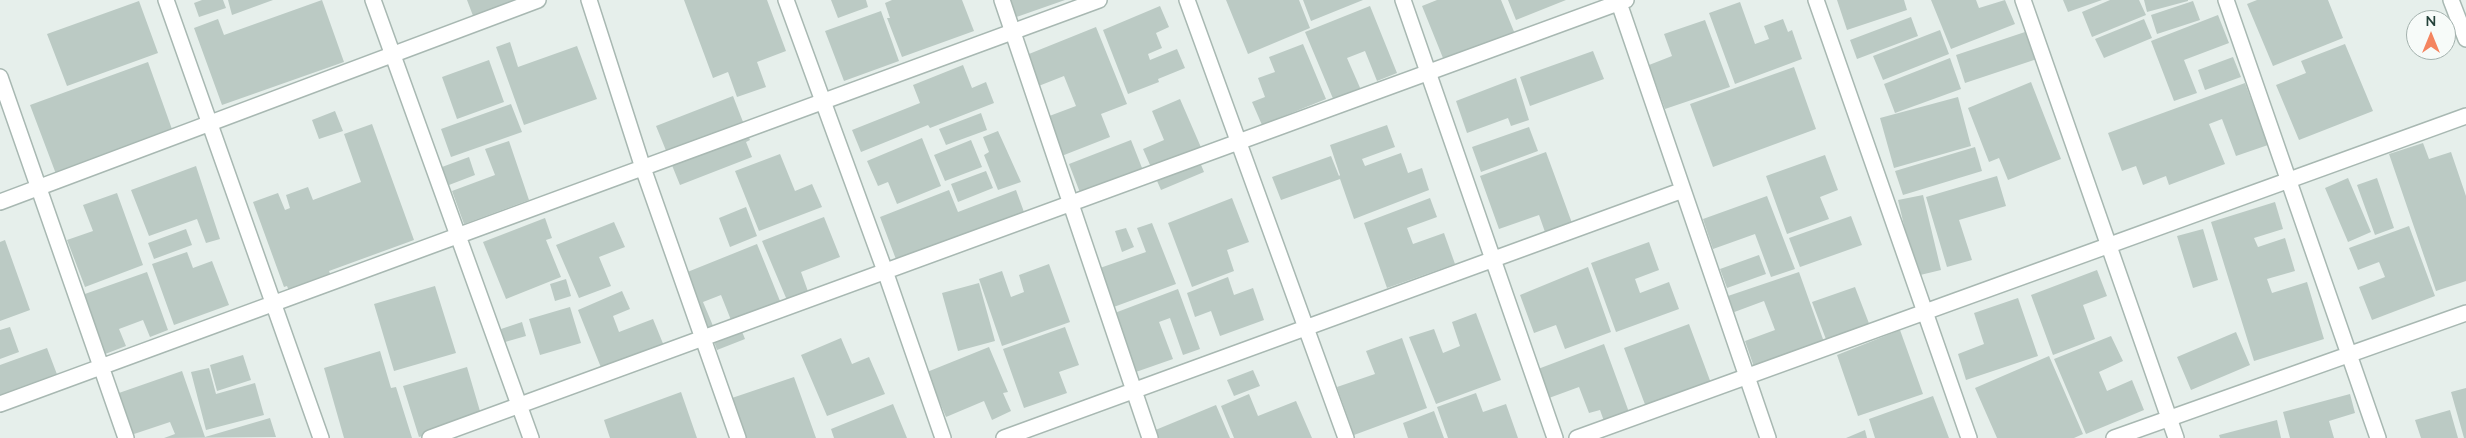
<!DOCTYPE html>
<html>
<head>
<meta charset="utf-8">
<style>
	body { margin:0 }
	#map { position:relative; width:2466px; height:438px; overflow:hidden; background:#e6efeb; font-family:Lato,sans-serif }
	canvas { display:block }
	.north { position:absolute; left:2406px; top:10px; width:50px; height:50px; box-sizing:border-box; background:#f7fbf9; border:1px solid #a3b1ad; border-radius:50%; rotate:0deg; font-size:14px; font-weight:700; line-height:20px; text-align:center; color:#24423a }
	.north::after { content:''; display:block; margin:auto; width:18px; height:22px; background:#f4845f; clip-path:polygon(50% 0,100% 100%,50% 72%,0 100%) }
</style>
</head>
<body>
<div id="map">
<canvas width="2466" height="438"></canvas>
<div class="north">N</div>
</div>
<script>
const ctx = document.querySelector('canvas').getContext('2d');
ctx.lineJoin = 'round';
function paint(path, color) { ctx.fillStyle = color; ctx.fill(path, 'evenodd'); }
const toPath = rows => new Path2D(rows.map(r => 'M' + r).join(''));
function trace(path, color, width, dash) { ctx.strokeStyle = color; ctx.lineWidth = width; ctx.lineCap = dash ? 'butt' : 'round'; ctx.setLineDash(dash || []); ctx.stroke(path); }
const building = toPath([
	[202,0,223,0,226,8,199,17,194,3],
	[228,0,273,0,232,15],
	[322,0,344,62,222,105,194,28,218,19,224,35],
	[467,0,534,0,475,21],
	[684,0,767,0,786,51,757,62,766,87,737,97,728,72,713,78],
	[831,0,866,0,868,7,838,18],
	[892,0,962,0,974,31,902,57,887,18,890,18,885,3],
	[1001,0,1065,0,1008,20],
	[1226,0,1299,0,1310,28,1248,54],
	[1303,0,1363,0,1311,21],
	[1437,0,1501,0,1515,34,1445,63,1422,6],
	[1508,0,1566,0,1516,20],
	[1837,0,1904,0,1907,10,1847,30],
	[1931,0,1976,0,1979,8,2005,0,2015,24,1951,49],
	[2063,0,2102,0,2068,12],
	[2110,0,2139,0,2146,15,2092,37,2082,12],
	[2144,0,2188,0,2188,1,2147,12],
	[2257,0,2328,0,2343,38,2273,66,2247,4],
	[139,1,158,53,67,86,47,34],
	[2193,1,2200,20,2157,34,2151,15],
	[1740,2,1755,44,1769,39,1764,26,1783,19,1788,32,1792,30,1802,59,1735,84,1709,13],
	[1160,6,1169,27,1156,33,1162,48,1148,54,1150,60,1177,49,1185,68,1158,79,1159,82,1128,94,1103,30],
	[1370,6,1397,73,1377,81,1365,51,1347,58,1361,90,1334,101,1305,32],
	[881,11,899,61,844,81,825,31],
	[2218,15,2229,43,2184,60,2197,93,2174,101,2151,41],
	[1911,17,1918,36,1857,59,1850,40],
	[2144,19,2152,38,2104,58,2095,39],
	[1705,20,1730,87,1665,109,1649,65,1672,56,1664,34],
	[1096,27,1127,104,1101,114,1110,137,1059,157,1044,118,1076,106,1064,76,1031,89,1019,58],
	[2034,29,2043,57,1965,83,1956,55],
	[1940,30,1949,54,1883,80,1873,56],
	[510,42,518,67,577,46,597,99,524,125,496,47],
	[1303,44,1326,99,1262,125,1252,102,1265,97,1258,78,1275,72,1269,57],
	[2345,44,2373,111,2299,140,2276,85,2306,73,2301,61],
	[1593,51,1604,79,1530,106,1520,77],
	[2233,57,2241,77,2205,90,2198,70],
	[1950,58,1961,89,1895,113,1884,84],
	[489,60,504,102,457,119,442,77],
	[148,62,173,132,56,174,30,105],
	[963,65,972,88,986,82,994,103,930,128,928,125,861,152,852,130,920,103,913,85],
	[1794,67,1816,129,1713,167,1690,104],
	[1516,78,1529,120,1511,126,1508,118,1467,133,1456,101],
	[2031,82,2061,159,2008,180,1999,158,1989,162,1968,108],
	[2245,83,2268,145,2236,156,2222,119,2209,124,2225,164,2169,185,2166,176,2143,185,2136,166,2122,171,2108,133],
	[733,96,750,140,746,142,752,157,680,185,656,126],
	[1958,97,1971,146,1894,168,1880,118],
	[1180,99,1203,152,1197,155,1204,172,1161,190,1143,149,1164,140,1152,111],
	[511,104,522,132,451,157,441,129],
	[335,111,343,131,319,139,312,120],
	[981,113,987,130,946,145,939,129],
	[372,124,414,240,329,271,335,286,293,301,287,286,284,287,253,202,278,193,285,210,290,208,286,195,308,187,313,200,361,182,344,134],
	[1387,125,1395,147,1362,159,1365,166,1401,153,1408,173,1422,168,1429,190,1354,219,1340,179,1281,200,1272,177,1331,156,1339,176,1340,175,1330,145],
	[1529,127,1538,151,1481,172,1472,147],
	[998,131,1021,182,998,190,984,155,989,152,983,137],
	[922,138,941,186,897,204,888,182,878,186,867,161],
	[971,140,982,167,945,181,934,155],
	[1131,140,1146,178,1084,203,1069,164],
	[509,141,529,200,464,224,452,191,495,175,485,149],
	[2423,143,2429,159,2451,152,2466,196,2466,281,2436,291,2389,154],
	[1975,147,1982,171,1903,195,1895,171],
	[1546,152,1572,223,1545,232,1539,215,1499,229,1480,176],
	[780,154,795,191,812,184,822,207,759,231,735,171],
	[1825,155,1838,190,1820,197,1829,219,1787,234,1766,176],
	[469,157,475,175,449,185,442,167],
	[196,166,220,239,206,243,197,219,149,236,131,190],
	[986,171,993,188,958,202,951,184],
	[1997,176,2006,206,1959,220,1972,260,1947,267,1926,197],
	[2348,178,2371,232,2348,242,2325,188],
	[2377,178,2394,228,2375,235,2357,185],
	[949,190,958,212,1016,190,1024,212,897,262,880,217],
	[117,193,143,265,85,287,67,240,93,231,83,205],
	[1923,195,1941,270,1916,276,1898,200],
	[1767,196,1795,269,1771,277,1755,234,1713,249,1703,219],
	[1232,198,1249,242,1227,250,1234,271,1192,287,1168,223],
	[1430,198,1437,217,1407,228,1413,244,1444,233,1455,264,1387,288,1364,223],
	[2275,202,2283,229,2254,238,2258,247,2285,238,2295,271,2267,279,2272,293,2307,282,2324,339,2254,361,2211,222],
	[746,207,757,236,730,247,719,218],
	[1851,216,1862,245,1800,267,1789,238],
	[824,217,840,257,801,272,810,297,789,305,762,241],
	[545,218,552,238,546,240,561,277,506,299,483,242],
	[614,222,625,247,599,257,611,286,579,298,556,245],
	[1152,223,1176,284,1111,308,1097,269,1146,252,1137,228],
	[2409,226,2435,296,2372,320,2359,287,2385,277,2379,262,2358,270,2349,248],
	[1126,228,1134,247,1122,252,1115,231],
	[186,229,192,245,154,259,148,243],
	[2203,229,2218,280,2193,288,2177,236],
	[5,240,30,310,0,321,0,242],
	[1649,242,1659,270,1635,279,1640,293,1669,282,1679,309,1616,332,1591,263],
	[757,244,782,306,733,325,721,295,703,302,716,333,739,324,745,339,717,350,712,336,675,277],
	[187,252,193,268,212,261,229,305,174,325,152,264],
	[1759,255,1766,274,1727,288,1720,269],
	[1049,264,1070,322,1002,346,979,279,1002,271,1011,297,1024,292,1019,275],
	[1588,267,1611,332,1565,349,1556,325,1534,333,1520,295],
	[2097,270,2107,296,2083,305,2095,339,2053,355,2031,295],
	[147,272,168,330,150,337,143,320,119,329,126,346,100,356,82,295],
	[1799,272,1824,342,1754,367,1745,341,1775,330,1764,301,1729,314,1722,298],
	[1228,277,1234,295,1253,288,1264,320,1220,336,1211,311,1195,317,1187,293],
	[566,279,571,296,555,301,550,284],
	[979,283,995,341,958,351,942,293],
	[435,286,456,353,394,371,374,304],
	[1855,287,1870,326,1827,342,1812,302],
	[1178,289,1200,349,1183,355,1170,318,1159,322,1173,359,1133,373,1112,314],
	[622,291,630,309,613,316,619,332,653,319,664,346,602,370,578,310],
	[2018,298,2038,356,1966,380,1958,354,1984,344,1974,313],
	[570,307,581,343,540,355,529,319],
	[1476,313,1501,380,1436,404,1409,337,1434,329,1443,353,1460,346,1452,322],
	[522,322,526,336,505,342,501,329],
	[1689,324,1715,394,1650,418,1624,348],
	[10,327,19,352,0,359,0,330],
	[1065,327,1079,365,1059,372,1067,393,1024,408,1003,349],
	[1900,330,1923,394,1858,416,1837,355],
	[2236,332,2250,365,2191,390,2177,357],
	[2111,336,2123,361,2099,372,2107,391,2132,380,2144,410,2086,434,2054,359],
	[841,338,852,364,869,357,885,394,827,416,801,355],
	[1402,338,1427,408,1354,435,1337,387,1375,374,1366,351],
	[1604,344,1630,415,1605,424,1600,410,1589,413,1579,387,1549,398,1538,369],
	[989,347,1008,392,1003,393,1011,411,992,420,984,401,946,417,927,372],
	[47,348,58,377,0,398,0,365],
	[380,351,391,388,396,387,412,438,344,438,324,368],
	[243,355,251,380,217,391,210,365],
	[2049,356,2083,434,2074,438,1997,438,1975,388],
	[467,367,482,418,419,437,403,386],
	[209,368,216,394,255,383,264,415,206,430,191,372],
	[1253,370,1260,386,1234,396,1227,380],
	[182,371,205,437,270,418,276,437,164,438,175,434,170,422,131,435,116,394],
	[794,377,816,438,743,438,729,399],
	[2466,388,2466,438,2464,438,2451,392],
	[681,392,697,438,610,438,604,420],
	[1476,393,1483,412,1506,404,1518,438,1448,438,1437,407],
	[1249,394,1258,416,1296,401,1312,438,1234,438,1221,406],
	[2350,394,2355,413,2329,421,2334,438,2290,438,2283,412],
	[1933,396,1949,438,1875,438,1869,419],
	[893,404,907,438,834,438,831,429],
	[1216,405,1230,438,1156,438,1153,431],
	[2450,410,2458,438,2421,438,2415,420],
	[1434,411,1444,438,1408,438,1403,423],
	[2277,420,2281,438,2220,438,2219,435],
	[1865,430,1867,438,1846,438]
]);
const minor = toPath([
	[166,0,321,438],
	[373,0,531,438],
	[589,0,643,168,738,438],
	[786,0,885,271,943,438],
	[1002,0,1150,438],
	[1187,0,1346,438],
	[1403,0,1555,438],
	[1618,0,1768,438],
	[1816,0,1969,438],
	[2023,0,2176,438],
	[2226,0,2378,438],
	[2451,0,2466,39],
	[0,77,126,438],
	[0,202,538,0],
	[0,404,1099,0],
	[430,438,1626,0],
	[1004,438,1683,190],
	[1577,438,2466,116],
	[2114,438,2466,313]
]);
paint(building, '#bbcac4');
trace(minor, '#a8b8b2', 18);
trace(minor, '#fff', 15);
</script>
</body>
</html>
